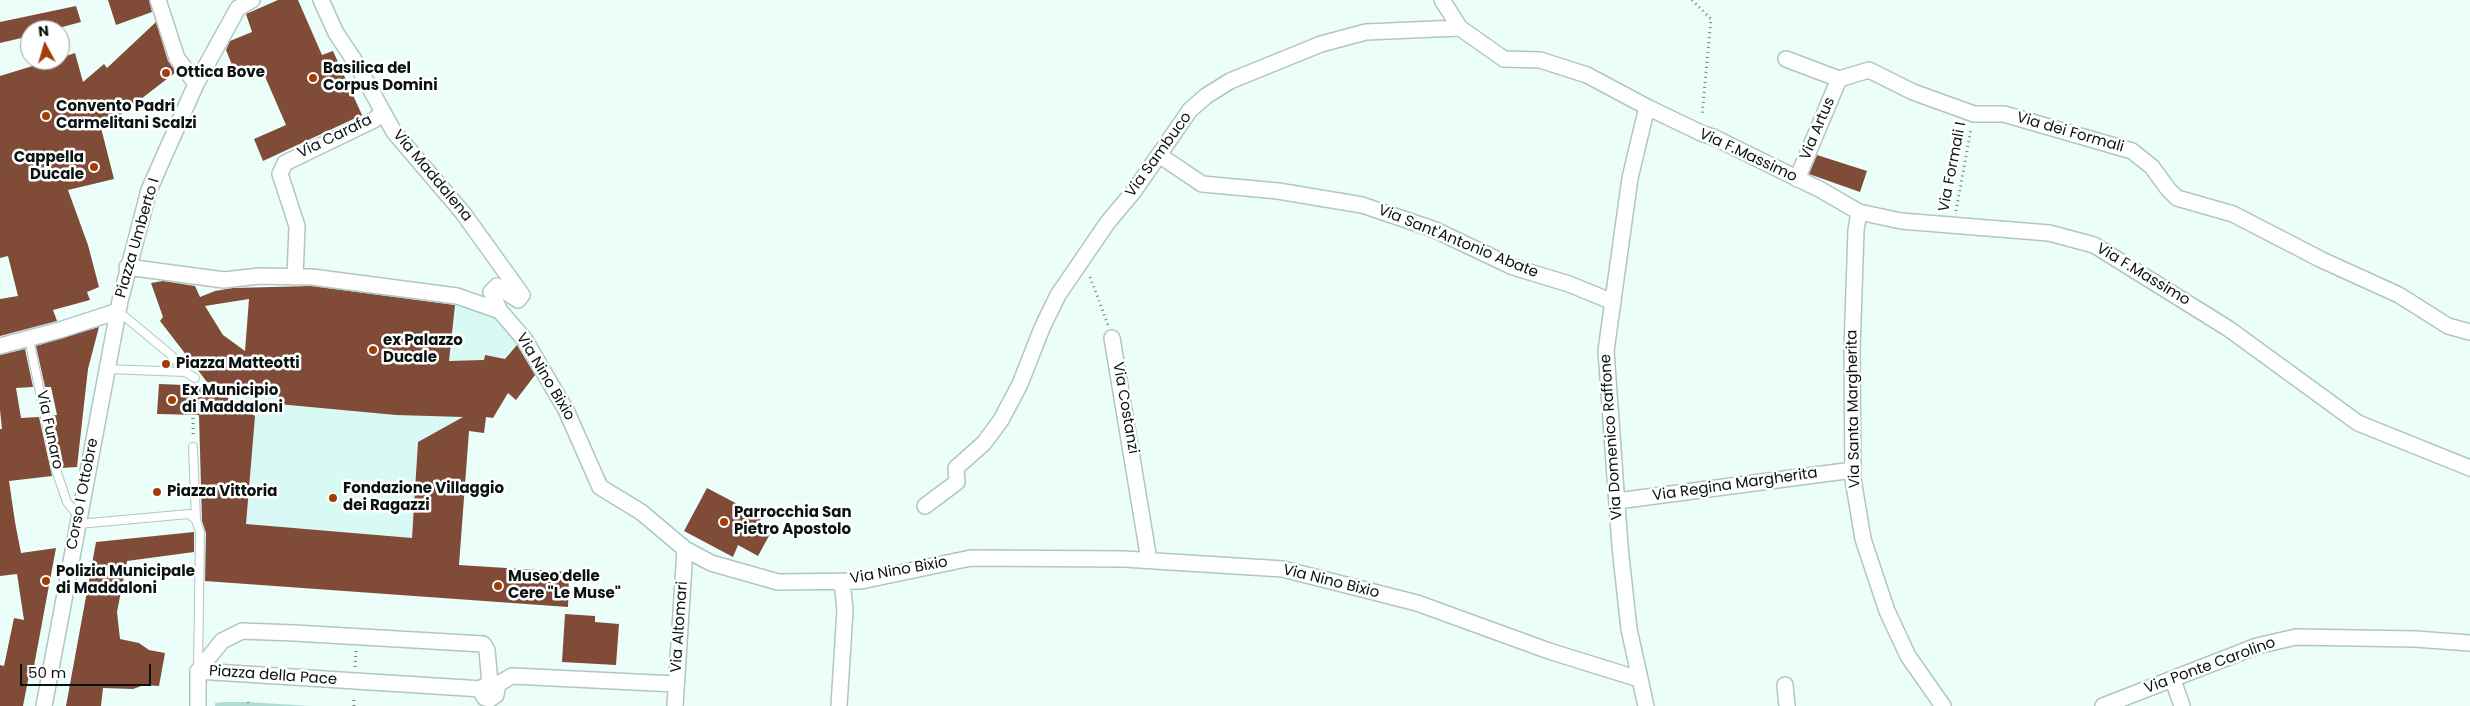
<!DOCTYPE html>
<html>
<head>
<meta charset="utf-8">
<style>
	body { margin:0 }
	#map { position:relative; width:2470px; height:706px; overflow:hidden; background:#ebfefa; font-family:Poppins,sans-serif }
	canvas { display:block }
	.north { position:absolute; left:20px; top:20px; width:50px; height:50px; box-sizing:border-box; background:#fff; border:1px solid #9da1a0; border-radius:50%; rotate:354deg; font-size:14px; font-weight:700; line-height:20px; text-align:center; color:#0b1312 }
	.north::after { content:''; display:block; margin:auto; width:18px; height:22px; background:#a13d09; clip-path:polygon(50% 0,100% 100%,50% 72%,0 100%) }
	.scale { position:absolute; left:20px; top:664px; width:131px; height:22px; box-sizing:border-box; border:2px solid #0b1312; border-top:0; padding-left:6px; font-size:15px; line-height:18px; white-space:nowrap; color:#0b1312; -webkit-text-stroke:4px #fff; paint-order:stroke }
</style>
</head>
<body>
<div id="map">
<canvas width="2470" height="706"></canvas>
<div class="north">N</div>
<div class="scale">50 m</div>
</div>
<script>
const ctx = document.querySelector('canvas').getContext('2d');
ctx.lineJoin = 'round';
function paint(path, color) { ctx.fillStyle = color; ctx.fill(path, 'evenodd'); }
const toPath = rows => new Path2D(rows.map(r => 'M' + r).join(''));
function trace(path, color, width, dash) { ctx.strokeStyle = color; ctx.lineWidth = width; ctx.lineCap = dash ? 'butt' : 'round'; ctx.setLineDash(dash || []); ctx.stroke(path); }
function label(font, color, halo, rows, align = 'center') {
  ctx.font = font + ' Poppins,sans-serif'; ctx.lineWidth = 5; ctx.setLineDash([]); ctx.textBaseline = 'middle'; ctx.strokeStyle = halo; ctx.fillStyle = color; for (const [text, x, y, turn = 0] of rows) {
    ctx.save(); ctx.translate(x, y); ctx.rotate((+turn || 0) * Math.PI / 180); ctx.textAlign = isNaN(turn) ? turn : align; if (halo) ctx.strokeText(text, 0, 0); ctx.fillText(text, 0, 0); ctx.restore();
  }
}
const built = toPath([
	[303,283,455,305,491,314,498,316,507,329,536,374,516,400,507,394,486,417,484,433,469,431,459,565,426,597,204,581,198,393,204,372,295,377]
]);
const green = toPath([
	[222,702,248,702,311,706,215,706,215,703]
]);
const building = toPath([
	[108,0,149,0,152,12,116,25],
	[278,0,298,0,322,55,333,51,362,115,263,161,254,139,286,125,260,65,236,75,226,50,230,41,252,32,246,14],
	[76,6,81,22,51,30,30,30,30,36,0,43,0,22],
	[156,22,168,61,176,72,115,119,100,124,114,179,68,190,88,245,99,287,87,292,90,300,53,310,57,321,0,336,0,299,18,296,8,256,0,258,0,76,52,60,60,60,60,58,75,53,83,82,104,64,107,68],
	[1817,155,1867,171,1860,192,1809,174],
	[163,281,195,286,200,297,215,291,233,288,311,286,455,305,449,361,484,360,485,355,505,359,517,345,535,375,516,400,508,393,493,418,486,417,484,433,469,431,459,565,569,572,568,607,205,581,206,533,202,521,199,415,157,414,159,384,210,386,255,416,246,524,412,538,418,442,463,417,396,415,278,404,279,394,207,382,160,321,163,317,151,283],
	[249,299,245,351,223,335,205,306],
	[99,327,88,369,77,467,61,468,51,416,57,415,51,387,45,387,36,346],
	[25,349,33,387,16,388,21,418,39,417,52,476,9,481,15,522,21,553,56,548,34,666,31,665,23,706,0,706,0,665,4,666,14,618,24,620,17,574,0,576,0,429,2,429,0,410,0,355],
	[707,488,762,517,757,527,770,534,758,556,738,545,733,557,684,531],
	[194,532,194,552,127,561,117,612,120,639,139,643,149,650,165,653,159,686,144,685,133,689,103,688,101,706,66,706,96,542],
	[565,614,595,616,595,622,619,624,616,665,562,662]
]);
const path = toPath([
	[1692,0,1711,19,1702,116],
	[1956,211,1971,129],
	[1090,277,1108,325],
	[193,388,193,437],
	[355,667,356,651],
	[248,702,249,706],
	[354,706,354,696]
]);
const lane = toPath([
	[118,311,171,355,185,372,195,378],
	[29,339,56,470,67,502,78,516],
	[107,369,185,372],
	[193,447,196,520,200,533,198,669],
	[78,524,189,514,196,520]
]);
const street = toPath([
	[158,0,177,58,196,84],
	[321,0,336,33,356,63,394,132,463,213,522,295,518,300,497,286,491,292,500,311],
	[1442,0,1460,28],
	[1786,59,1839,79],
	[1839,79,1869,70,1913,92,1974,114,2004,114,2132,151,2152,167,2168,189,2177,198,2233,214,2322,260,2399,295,2448,326,2470,332],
	[1159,155,1202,184,1278,191,1362,205,1433,229,1513,267,1569,284,1613,302],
	[1797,179,1839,79],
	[1859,212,1856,230,1852,350,1853,479,1863,539,1887,611,1908,656,1943,706],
	[127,267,224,280,259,276,312,277,457,296,500,311,525,340,566,410,600,487,641,512,685,549,711,563,778,582,861,581,971,558,1124,559,1283,569,1417,603,1549,651,1639,679],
	[295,277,297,226,280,174,285,163,374,120,383,112],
	[1112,338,1149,560],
	[0,346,60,330,118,311],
	[1617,501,1853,470],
	[925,506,957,482,956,468,984,443,1001,420,1020,384,1042,328,1058,295,1108,222,1134,191,1190,110,1206,96,1230,81,1321,44,1366,32,1435,29,1460,28,1504,59,1540,60,1587,75,1647,107,1701,133,1713,137,1821,190,1859,212,1901,221,2049,233,2094,245,2229,329,2358,423,2470,468],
	[198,671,222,641,242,631,294,633,483,644,487,650,490,684],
	[198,671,482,689],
	[198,671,198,706],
	[2173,680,2182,706],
	[488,684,483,687,481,692,485,698,490,699,496,695,498,684,512,676,676,684],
	[1785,685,1787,706],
	[44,706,120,301,149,190,196,84,238,8,252,0],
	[675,706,685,549],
	[839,706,845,610,842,581],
	[1646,706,1629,629,1620,547,1606,351,1630,178,1647,107],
	[2103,706,2257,646,2296,637,2415,639,2470,643]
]);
const markers = [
	[166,73,5,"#a13d09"],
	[313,78,5,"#a13d09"],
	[46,116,5,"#a13d09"],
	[94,167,5,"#a13d09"],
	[373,350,5,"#a13d09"],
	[166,364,5,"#a13d09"],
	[172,400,5,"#a13d09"],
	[157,492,5,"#a13d09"],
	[333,498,5,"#a13d09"],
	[724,522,5,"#a13d09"],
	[46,581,5,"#a13d09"],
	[498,586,5,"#a13d09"]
];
const poiNames = [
	["Basilica del",323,69],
	["Corpus Domini",323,86],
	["Ottica Bove",176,73],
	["Convento Padri",56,107],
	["Carmelitani Scalzi",56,124],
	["Cappella",84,158,"right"],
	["Ducale",84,175,"right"],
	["ex Palazzo",383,341],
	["Ducale",383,358],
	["Piazza Matteotti",176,364],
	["Ex Municipio",182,391],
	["di Maddaloni",182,408],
	["Fondazione Villaggio",343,489],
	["dei Ragazzi",343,506],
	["Piazza Vittoria",167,492],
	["Parrocchia San",734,513],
	["Pietro Apostolo",734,530],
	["Polizia Municipale",56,572],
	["di Maddaloni",56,589],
	["Museo delle",508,577],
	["Cere \"Le Muse\"",508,594]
];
const streetNames = [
	["Via Artus",1818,129,-67],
	["Via dei Formali",2070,133,16],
	["Via Carafa",335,137,-26],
	["Via Sambuco",1159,155,-54],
	["Via F.Massimo",1748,156,25],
	["Via Formali I",1953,167,-79],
	["Via Maddalena",432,176,50],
	["Piazza Umberto I",138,238,-74],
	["Via Sant'Antonio Abate",1458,242,22],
	["Via F.Massimo",2143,275,31],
	["Via Nino Bixio",545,377,59],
	["Via Costanzi",1125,408,80],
	["Via Santa Margherita",1854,409,-91],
	["Via Funaro",49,430,78],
	["Via Domenico Raffone",1612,437,-94],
	["Via Regina Margherita",1735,485,-8],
	["Corso I Ottobre",83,494,-79],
	["Via Nino Bixio",899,571,-10],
	["Via Nino Bixio",1331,582,14],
	["Via Altomari",680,627,-86],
	["Via Ponte Carolino",2210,666,-20],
	["Piazza della Pace",273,676,4]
];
paint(built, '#d9faf4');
paint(green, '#b0dcd4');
paint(building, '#814c37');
trace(lane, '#b0c6c2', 10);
trace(street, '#b0c6c2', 18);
trace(path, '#73807e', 3, [1, 4]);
trace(lane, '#fff', 8);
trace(street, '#fff', 15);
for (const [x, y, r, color] of markers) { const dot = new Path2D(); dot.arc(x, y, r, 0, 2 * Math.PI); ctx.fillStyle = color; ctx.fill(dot); trace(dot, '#fff', 2); }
label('bold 15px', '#0b1312', '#fff', poiNames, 'left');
label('15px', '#0b1312', '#fff', streetNames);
</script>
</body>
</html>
